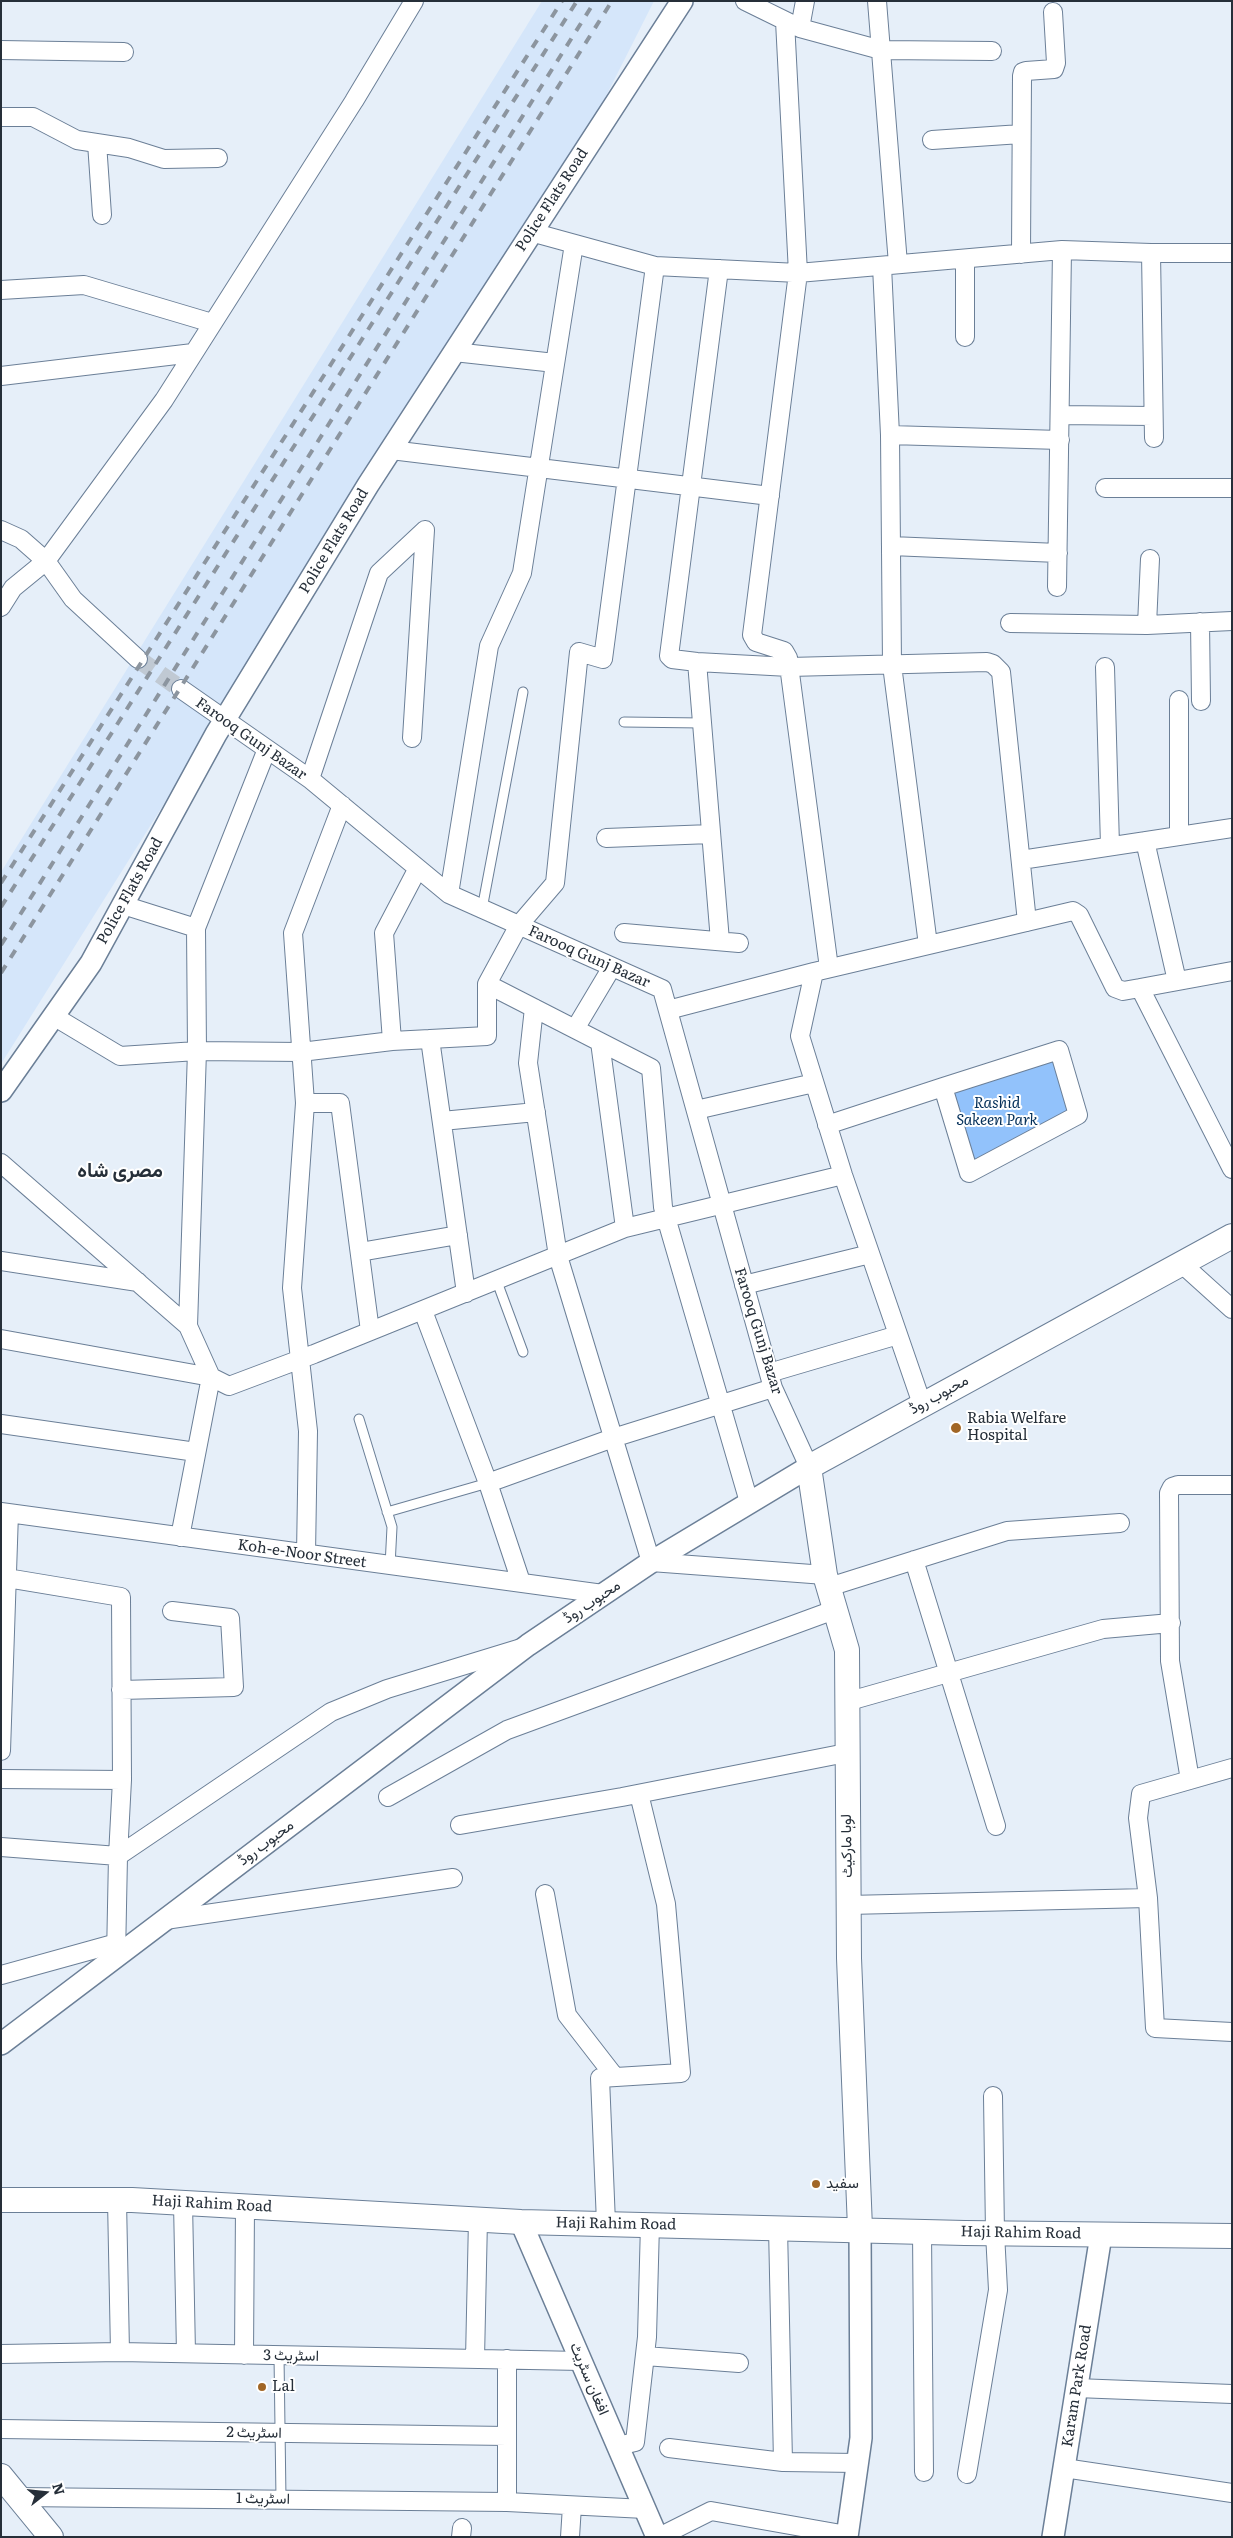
<!DOCTYPE html>
<html>
<head>
<meta charset="utf-8">
<style>
	body { margin:0 }
	#map { position:relative; width:1233px; height:2538px; overflow:hidden; background:#e6eff9; font-family:Literata,serif }
	canvas { display:block }
	.frame { position:absolute; inset:0; border:2px solid #262f39; pointer-events:none }
	.north { position:absolute; left:20px; top:2468px; width:50px; height:50px; -webkit-text-stroke:4px #fff; paint-order:stroke; rotate:74deg; font-size:14px; font-weight:700; line-height:20px; text-align:center; color:#262f39 }
	.north::after { content:''; display:block; margin:auto; width:18px; height:22px; background:#262f39; clip-path:polygon(50% 0,100% 100%,50% 72%,0 100%) }
</style>
</head>
<body>
<div id="map">
<canvas width="1233" height="2538"></canvas>
<div class="frame"></div>
<div class="north">N</div>
</div>
<script>
const ctx = document.querySelector('canvas').getContext('2d');
ctx.lineJoin = 'round';
function paint(path, color) { ctx.fillStyle = color; ctx.fill(path, 'evenodd'); }
const toPath = rows => new Path2D(rows.map(r => 'M' + r).join(''));
function trace(path, color, width, dash) { ctx.strokeStyle = color; ctx.lineWidth = width; ctx.lineCap = dash ? 'butt' : 'round'; ctx.setLineDash(dash || []); ctx.stroke(path); }
function label(font, color, halo, rows, align = 'center') {
  ctx.font = font + ' Literata,Vazirmatn,serif'; ctx.lineWidth = 4; ctx.setLineDash([]); ctx.textBaseline = 'middle'; ctx.strokeStyle = halo; ctx.fillStyle = color; for (const [text, x, y, turn = 0] of rows) {
    ctx.save(); ctx.translate(x, y); ctx.rotate((+turn || 0) * Math.PI / 180); ctx.textAlign = isNaN(turn) ? turn : align; if (halo) ctx.strokeText(text, 0, 0); ctx.fillText(text, 0, 0); ctx.restore();
  }
}
const built = toPath([
	[542,1,654,1,600,108,1,1064,1,872]
]);
const green = toPath([
	[1059,1050,1078,1115,969,1173,943,1087]
]);
const minorTunnel = toPath([
	[138,659,181,689]
]);
const service = toPath([
	[624,722,702,723],
	[482,909,523,692],
	[496,1279,523,1352],
	[359,1419,392,1527,390,1566],
	[387,1512,488,1483],
	[279,2356,281,2499]
]);
const minor = toPath([
	[745,1,800,28,881,50,992,51],
	[877,1,898,264],
	[785,21,798,273,752,635,756,642,784,651,788,658,829,968],
	[800,28,805,1],
	[1,50,124,52],
	[1,117,33,117,77,140,129,148,164,159,218,158],
	[932,140,1021,134],
	[97,143,102,215],
	[531,232,655,266,798,273,1062,250,1151,253,1232,253],
	[1151,253,1154,438],
	[1021,254,1022,76,1023,72,1026,71,1054,69,1056,63,1053,12],
	[965,259,965,337],
	[882,266,890,435,892,665,928,945],
	[719,269,669,656,672,659,697,662,789,667,987,662,993,664,1001,672,1027,922],
	[1,290,84,285,212,323],
	[454,352,555,363],
	[1,376,193,353],
	[1060,415,1153,416],
	[890,435,1060,440],
	[391,450,770,496],
	[1105,488,1232,488],
	[1,530,21,539,46,561,73,599,138,659],
	[891,546,1058,553],
	[1057,587,1062,250],
	[1,607,13,588,46,561,164,400,354,101,414,1],
	[1200,622,1201,701],
	[1010,623,1147,625,1232,621],
	[1147,625,1150,559],
	[697,662,720,941],
	[1105,667,1110,846],
	[181,689,310,779,449,894,662,989,773,1388,809,1467],
	[412,738,425,530],
	[310,779,379,573,425,530],
	[1179,836,1179,700],
	[606,838,711,834],
	[1145,841,1177,981],
	[1021,860,1232,828],
	[449,894,489,646,522,573,574,244],
	[123,905,196,928],
	[624,933,739,943],
	[814,972,800,1036,843,1175,922,1404],
	[487,984,651,1068,663,1207,749,1502],
	[1140,988,1232,971],
	[534,1008,528,1063,558,1256,651,1562,825,1575],
	[668,1010,814,972,1073,911,1079,915,1115,988,1123,991,1140,988,1232,1169],
	[55,1017,120,1056,197,1051,301,1052,392,1041,487,1036,487,984,519,925,555,883,579,652,603,659,655,266],
	[575,1029,612,967],
	[430,1039,466,1293],
	[392,1041,384,933,417,870],
	[600,1042,625,1228],
	[305,1103,293,933,342,805],
	[696,1110,814,1083],
	[442,1121,536,1112],
	[827,1125,943,1087,1059,1050,1078,1115,969,1173,943,1087],
	[1,1163,188,1326],
	[360,1252,458,1235],
	[1,1261,138,1282],
	[1181,1263,1232,1309],
	[744,1285,870,1254],
	[423,1311,488,1483,521,1582],
	[1,1339,211,1377,229,1386,314,1354,625,1228,843,1175],
	[769,1373,898,1335],
	[1,1424,196,1452],
	[488,1483,613,1438,773,1388],
	[1,1512,603,1594],
	[180,1537,211,1377,188,1326,197,1051,196,928,267,749],
	[306,1554,308,1431,292,1288,305,1103,340,1103,370,1331],
	[914,1560,996,1826],
	[1,1577,121,1597,122,1780,118,1856,116,1957],
	[829,1587,1007,1531,1120,1523],
	[121,1690,234,1687,230,1618,172,1611],
	[846,1702,1103,1629,1171,1623],
	[1,1751,9,1513],
	[1232,1768,1141,1794,1138,1818,1148,1898,1155,2028,1232,2032],
	[1,1779,122,1780],
	[1190,1780,1170,1661,1169,1493,1172,1487,1178,1485,1232,1485],
	[388,1797,507,1730,834,1610],
	[460,1825,622,1797,846,1753],
	[1,1847,118,1856,331,1712,387,1689,521,1648],
	[545,1894,567,2015,615,2077],
	[848,1905,1148,1898],
	[165,1920,453,1878],
	[1,1975,117,1943],
	[117,2200,120,2352],
	[183,2203,186,2353],
	[606,2223,600,2078,681,2073,666,1904,639,1794],
	[778,2227,783,2462,857,2463],
	[922,2231,924,2472],
	[1,2354,120,2352,581,2361],
	[244,2355,245,2206],
	[645,2356,739,2363],
	[475,2359,478,2219],
	[1076,2388,1232,2394],
	[1,2429,507,2436],
	[618,2446,635,2442,647,2337,650,2224],
	[669,2448,783,2462],
	[1064,2468,1232,2493],
	[967,2474,998,2290,995,2233,993,2096],
	[18,2497,507,2502,645,2509],
	[507,2502,507,2359],
	[461,2537,462,2528],
	[570,2537,572,2506],
	[659,2537,711,2511,847,2535]
]);
const tertiary = toPath([
	[1,1091,91,963,216,734,368,485,682,1],
	[1,2044,528,1645,651,1562,809,1467],
	[521,2222,657,2537],
	[847,2537,861,2438,860,2228],
	[1053,2537,1101,2235]
]);
const secondary = toPath([
	[1,2200,132,2200,521,2222,965,2233,1232,2236],
	[860,2228,849,1958,847,1650,825,1575,809,1467,1232,1236],
	[1,2476,51,2537]
]);
const rail = toPath([
	[1,883,562,1],
	[1,907,577,1],
	[1,945,595,1],
	[1,973,612,1]
]);
const markers = [
	[956,1428,6,"#a16626"],
	[816,2184,5,"#a16626"],
	[262,2387,5,"#a16626"]
];
const streetNames = [
	["Police Flats Road",552,200,-57],
	["Police Flats Road",334,541,-59],
	["Farooq Gunj Bazar",251,739,35],
	["Police Flats Road",130,891,-61],
	["Farooq Gunj Bazar",589,957,24],
	["Farooq Gunj Bazar",758,1331,73],
	["محبوب روڈ",939,1395,-29],
	["Koh-e-Noor Street",302,1554,8],
	["محبوب روڈ",592,1602,-34],
	["محبوب روڈ",266,1843,-37],
	["لوہا مارکیٹ",847,1846,-91],
	["Haji Rahim Road",212,2204,3],
	["Haji Rahim Road",616,2224,1],
	["Haji Rahim Road",1021,2233,1],
	["اسٹریٹ 3",291,2356,1],
	["افغان سٹریٹ",589,2379,67],
	["Karam Park Road",1077,2386,-81],
	["اسٹریٹ 2",254,2433,1],
	["اسٹریٹ 1",263,2499,1]
];
const parkNames = [
	["Rashid",997,1104],
	["Sakeen Park",997,1121]
];
const poiNames = [
	["Rabia Welfare",967,1419],
	["Hospital",967,1436],
	["سفید",826,2184],
	["Lal",272,2387]
];
const districtNames = [
	["مصری شاہ",120,1171]
];
paint(built, '#d5e6fa');
paint(green, '#92c2fb');
trace(minorTunnel, '#c0c9d3', 18, [18, 9]);
trace(service, '#6b7f97', 11);
trace(minor, '#6b7f97', 20);
trace(tertiary, '#6b7f97', 24);
trace(secondary, '#6b7f97', 26);
trace(service, '#fff', 9);
trace(minor, '#fff', 18);
trace(tertiary, '#fff', 21);
trace(secondary, '#fff', 24);
trace(rail, '#8c959f', 4, [9, 9]);
for (const [x, y, r, color] of markers) { const dot = new Path2D(); dot.arc(x, y, r, 0, 2 * Math.PI); ctx.fillStyle = color; ctx.fill(dot); trace(dot, '#fff', 2); }
label('15px', '#262f39', '#fff', streetNames);
label('italic 15px', '#012d58', '#fff', parkNames);
label('15px', '#262f39', '#fff', poiNames, 'left');
label('bold 20px', '#262f39', '#fff', districtNames);
</script>
</body>
</html>
